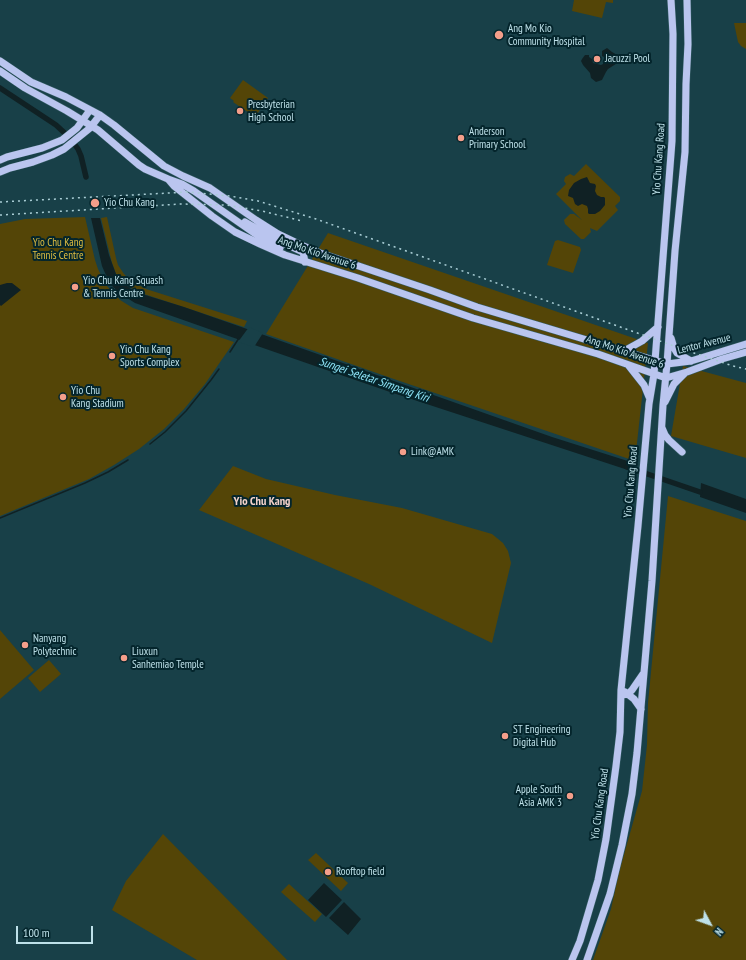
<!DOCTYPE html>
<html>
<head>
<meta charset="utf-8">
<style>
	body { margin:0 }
	#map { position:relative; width:746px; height:960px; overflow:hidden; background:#184048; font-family:"PT Sans Narrow",sans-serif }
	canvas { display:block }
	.north { position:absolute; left:690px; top:904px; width:40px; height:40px; -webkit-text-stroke:3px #04252c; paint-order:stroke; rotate:131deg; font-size:11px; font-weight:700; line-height:16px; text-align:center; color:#bee1e9 }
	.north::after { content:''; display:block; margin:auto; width:14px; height:18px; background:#bee1e9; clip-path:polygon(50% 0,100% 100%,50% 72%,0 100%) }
	.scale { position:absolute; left:16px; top:926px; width:77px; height:18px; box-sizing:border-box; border:2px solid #bee1e9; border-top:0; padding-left:5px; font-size:12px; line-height:14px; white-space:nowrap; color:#bee1e9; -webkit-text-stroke:3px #04252c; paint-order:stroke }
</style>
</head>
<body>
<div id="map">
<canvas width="746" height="960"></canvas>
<div class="north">N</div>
<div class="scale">100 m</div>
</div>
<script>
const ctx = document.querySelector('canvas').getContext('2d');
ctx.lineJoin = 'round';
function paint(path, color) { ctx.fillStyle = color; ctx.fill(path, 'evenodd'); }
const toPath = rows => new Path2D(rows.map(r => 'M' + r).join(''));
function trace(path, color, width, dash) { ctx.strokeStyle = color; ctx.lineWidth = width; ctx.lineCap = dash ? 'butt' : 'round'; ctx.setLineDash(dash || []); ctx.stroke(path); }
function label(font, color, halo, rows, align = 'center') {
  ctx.font = font + ' "PT Sans Narrow",sans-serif'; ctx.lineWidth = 4; ctx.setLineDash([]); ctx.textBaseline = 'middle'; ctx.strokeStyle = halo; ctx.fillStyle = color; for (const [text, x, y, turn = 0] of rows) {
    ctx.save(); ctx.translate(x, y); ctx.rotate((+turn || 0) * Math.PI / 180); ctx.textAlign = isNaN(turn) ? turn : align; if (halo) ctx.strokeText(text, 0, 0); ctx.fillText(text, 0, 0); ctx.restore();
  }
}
const green = toPath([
	[574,0,613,0,613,3,606,2,602,18,572,11],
	[734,23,746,23,746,49,741,46,738,42],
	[243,80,268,98,255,117,233,102,234,101,230,98],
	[586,164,620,197,620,201,615,206,618,210,597,231,590,228,591,232,584,239,581,239,565,224,564,220,570,214,574,214,582,220,556,194,566,184,564,181,565,177,570,174,574,176],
	[85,217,95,260,98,269,106,285,120,300,133,308,142,311,234,342,205,384,184,409,164,429,139,449,114,465,89,479,0,516,0,224,25,219],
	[107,217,116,258,118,265,124,274,131,281,146,289,247,321,244,327,141,293,129,287,116,274,112,263,101,218],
	[328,233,648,343,635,461,388,377,266,334],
	[558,240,580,247,581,250,573,273,547,265,555,241],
	[683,366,746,383,746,458,671,436],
	[233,466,266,479,335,495,402,508,492,534,503,543,508,551,511,563,492,643,369,584,199,510],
	[668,496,746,521,746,960,593,960,611,909,619,872,642,791,647,745,648,703],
	[0,630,34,670,0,699],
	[49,660,61,674,40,692,28,678],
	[163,834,287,960,197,960,112,910,126,881],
	[316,853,348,883,341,891,308,860],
	[289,884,322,914,315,922,281,892]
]);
const water = toPath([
	[607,48,612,52,619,56,620,58,619,62,608,69,606,72,602,80,596,82,591,78,590,73,583,65,581,61,582,59,585,55,589,55,589,57,592,59,593,63,601,65,603,64,604,59,604,57,602,56,602,51],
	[587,177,590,183,595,184,596,186,595,191,597,195,601,197,604,197,605,198,605,205,600,211,595,214,589,214,588,213,588,209,587,206,582,204,578,206,575,204,573,198,568,196,569,190,574,183,581,179],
	[91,218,100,218,109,255,116,274,126,285,133,291,142,294,184,307,247,329,552,437,634,463,634,472,390,392,240,340,135,303,124,296,113,287,105,273,102,266],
	[7,283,12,283,21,290,1,306,0,305,0,285],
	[701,483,746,499,746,513,700,497],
	[324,883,342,900,326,917,308,900],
	[344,902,361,919,348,935,329,918]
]);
const pier = toPath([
	[249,327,263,333,254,347,238,342]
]);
const stream = toPath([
	[230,352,239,338],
	[150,444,165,432,186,411,211,380,219,369],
	[0,518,85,483,108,472,128,460]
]);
const canal = toPath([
	[0,88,56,125,70,138,78,149,81,156,86,177],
	[627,467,700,492]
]);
const major = toPath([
	[0,61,31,82,66,97,100,115,114,125,164,166,183,176,210,188,256,220,278,234,301,245,320,253,430,290,477,307,667,364,691,361,746,344],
	[0,71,25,88,67,111,98,130,139,165,145,169,168,179,174,186,212,216,235,232,260,244,285,255,358,278,473,318,598,354,666,378],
	[0,160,7,157,42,148,62,140,77,128,90,110],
	[0,172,10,168,33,162,52,155,64,149,90,128,100,115],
	[168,179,182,184,194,191,254,233,280,248],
	[245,222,275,239,303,252,305,262],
	[671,338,674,348,677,353,691,361],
	[624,351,642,341,658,327],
	[629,366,644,385,649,397],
	[666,378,687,372,722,359,746,352],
	[665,402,674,384,685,373],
	[662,428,665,435,669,440,682,452],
	[625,692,634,699,641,709],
	[622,695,628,694,632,690,643,674],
	[572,960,580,941,598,880,606,839,616,766,620,732,621,690,638,526,649,404,654,374,672,141,673,34,671,0],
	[587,960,610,894,622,845,632,794,637,753,652,581,663,405,667,364,675,251,685,152,686,84,688,44,687,0]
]);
const rail = toPath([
	[0,202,188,192,230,196,258,201,316,219,688,351,733,366,746,369],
	[0,215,181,204,226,205,262,211,302,221]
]);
const markers = [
	[499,35,5,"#f49e8a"],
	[597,59,4,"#f49e8a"],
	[240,111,4,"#f49e8a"],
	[461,138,4,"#f49e8a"],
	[95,203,5,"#f49e8a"],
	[75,287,4,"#f49e8a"],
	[112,356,4,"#f49e8a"],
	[63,397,4,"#f49e8a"],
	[403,452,4,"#f49e8a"],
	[25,645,4,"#f49e8a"],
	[124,658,4,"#f49e8a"],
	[505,736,4,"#f49e8a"],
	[570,796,4,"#f49e8a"],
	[328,872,4,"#f49e8a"]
];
const poiNames = [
	["Ang Mo Kio",508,29],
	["Community Hospital",508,42],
	["Jacuzzi Pool",605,59],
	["Presbyterian",248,105],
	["High School",248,118],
	["Anderson",469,132],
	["Primary School",469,145],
	["Yio Chu Kang",104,203],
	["Yio Chu Kang Squash",83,281],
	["& Tennis Centre",83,294],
	["Yio Chu Kang",120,350],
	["Sports Complex",120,363],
	["Yio Chu",71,391],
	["Kang Stadium",71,404],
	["Link@AMK",411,452],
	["Nanyang",33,639],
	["Polytechnic",33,652],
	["Liuxun",132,652],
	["Sanhemiao Temple",132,665],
	["ST Engineering",513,730],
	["Digital Hub",513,743],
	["Apple South",562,790,"right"],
	["Asia AMK 3",562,803,"right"],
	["Rooftop field",336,872]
];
const streetNames = [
	["Yio Chu Kang Road",659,159,-86],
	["Ang Mo Kio Avenue 6",317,253,19],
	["Lentor Avenue",704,344,-14],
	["Ang Mo Kio Avenue 6",625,352,19],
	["Yio Chu Kang Road",631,482,-85],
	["Yio Chu Kang Road",600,804,-82]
];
const parkNames = [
	["Yio Chu Kang",58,243],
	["Tennis Centre",58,256]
];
const waterNames = [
	["Sungei Seletar Simpang Kiri",374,380,19]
];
const neighbourhoodNames = [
	["Yio Chu Kang",262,502]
];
paint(green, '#544507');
paint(water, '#102124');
paint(pier, '#184048');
trace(stream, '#102124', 1.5);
trace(canal, '#102124', 5.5);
trace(major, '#365d65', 8);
trace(major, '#bac5ef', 7);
trace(rail, '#a9cdd5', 1.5, [2, 4]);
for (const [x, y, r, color] of markers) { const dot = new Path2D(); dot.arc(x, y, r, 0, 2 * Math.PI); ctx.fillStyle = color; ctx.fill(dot); trace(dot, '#04252c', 1.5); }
label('11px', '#bee1e9', '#04252c', poiNames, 'left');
label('11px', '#bee1e9', '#04252c', streetNames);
label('11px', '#e2bf41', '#04252c', parkNames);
label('italic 12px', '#90e6f9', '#04252c', waterNames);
label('bold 12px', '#f5d3cb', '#04252c', neighbourhoodNames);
</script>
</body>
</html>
